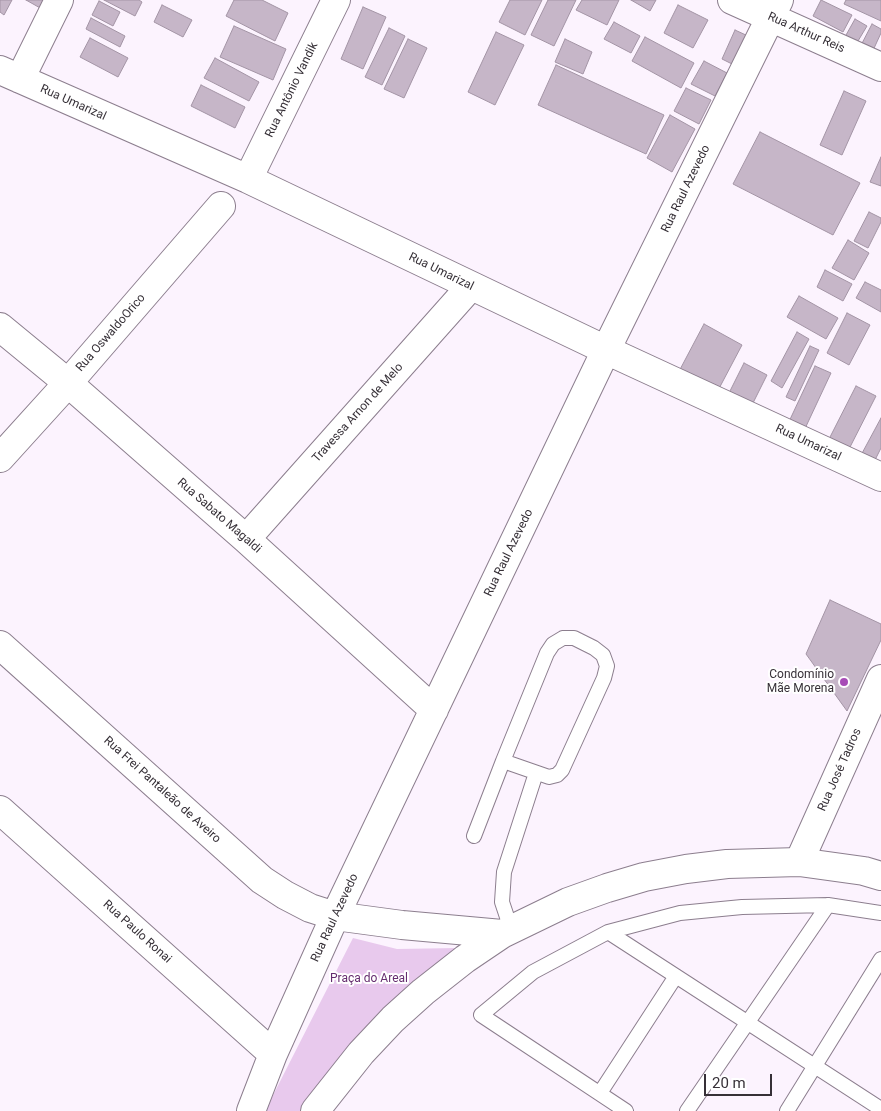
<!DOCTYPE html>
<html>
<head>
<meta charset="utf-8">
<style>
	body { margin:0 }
	#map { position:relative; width:881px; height:1111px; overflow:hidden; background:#fcf3fe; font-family:Roboto,sans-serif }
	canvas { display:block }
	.scale { position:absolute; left:704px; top:1074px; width:68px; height:22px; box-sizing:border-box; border:2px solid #363037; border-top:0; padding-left:6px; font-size:15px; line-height:18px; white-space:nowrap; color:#363037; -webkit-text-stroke:4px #fff; paint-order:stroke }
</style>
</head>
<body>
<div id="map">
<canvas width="881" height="1111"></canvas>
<div class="scale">20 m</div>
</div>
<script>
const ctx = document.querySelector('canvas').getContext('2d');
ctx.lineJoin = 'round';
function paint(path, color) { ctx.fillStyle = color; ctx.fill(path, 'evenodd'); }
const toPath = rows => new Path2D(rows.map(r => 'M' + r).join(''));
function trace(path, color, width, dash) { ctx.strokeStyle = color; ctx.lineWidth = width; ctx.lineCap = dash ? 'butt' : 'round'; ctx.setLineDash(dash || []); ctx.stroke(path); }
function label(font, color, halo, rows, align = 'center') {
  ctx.font = font + ' Roboto,sans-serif'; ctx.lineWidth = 4; ctx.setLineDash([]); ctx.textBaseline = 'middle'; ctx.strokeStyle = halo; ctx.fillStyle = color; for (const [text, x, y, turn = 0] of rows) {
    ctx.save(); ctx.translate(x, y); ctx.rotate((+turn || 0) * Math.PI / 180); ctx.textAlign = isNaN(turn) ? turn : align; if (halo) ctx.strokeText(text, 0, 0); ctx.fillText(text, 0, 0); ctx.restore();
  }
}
const green = toPath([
	[353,938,397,949,457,948,399,994,310,1111,265,1111]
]);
const building = toPath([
	[0,0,12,0,4,15,0,12,0,0],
	[26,0,46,0,42,9,26,0],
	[104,0,139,0,142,2,135,16,104,0],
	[234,0,262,0,288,13,275,41,226,16,234,0],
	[510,0,542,0,525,35,499,22,510,0],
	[548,0,576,0,554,46,531,35,548,0],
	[582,0,619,0,607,25,576,10,582,0],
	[631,0,656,0,650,11,631,0],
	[821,0,852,15,843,32,813,16,821,0],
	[846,0,881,0,881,21,844,4,846,0],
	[99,1,120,12,113,26,92,15,99,1],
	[162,5,192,20,183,37,154,22,162,5],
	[678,5,708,20,693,48,664,33,678,5],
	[363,7,386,17,363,69,341,59,363,7],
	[91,18,125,36,120,47,86,29,91,18],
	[855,19,867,26,852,51,841,44,855,19],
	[614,22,640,36,631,53,604,39,614,22],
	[872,24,881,29,881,33,870,57,858,51,872,24],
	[234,26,286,49,273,80,220,57,234,26],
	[389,28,405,36,382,85,365,77,389,28],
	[735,30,748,36,734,65,722,59,735,30],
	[496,32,524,45,495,105,468,92,496,32],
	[645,37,694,63,681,88,632,61,645,37],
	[90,38,128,58,118,77,80,57,90,38],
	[408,39,427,48,404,98,384,89,408,39],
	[565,39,592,52,583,74,555,62,565,39],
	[215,58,259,82,249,101,204,78,215,58],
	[704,61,727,73,715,96,691,84,704,61],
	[556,65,664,115,646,154,538,105,556,65],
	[201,85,245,107,235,128,191,106,201,85],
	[686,88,711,100,699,124,674,111,686,88],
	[844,91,866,101,842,155,820,145,844,91],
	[670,115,695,129,672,172,647,158,670,115],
	[760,132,860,183,833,235,733,184,760,132],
	[881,157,881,186,870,182,881,157],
	[869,212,881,218,881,222,868,248,854,241,869,212],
	[848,240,869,253,854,280,832,268,848,240],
	[825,270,852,284,843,301,817,287,825,270],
	[865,282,881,290,881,312,856,298,865,282],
	[799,296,838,318,826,339,787,317,799,296],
	[847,313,870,325,849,365,827,353,847,313],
	[704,324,742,345,714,398,676,377,704,324],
	[797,332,809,339,782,388,771,381,797,332],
	[810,346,819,350,795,401,786,397,810,346],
	[744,363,767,375,749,411,726,399,744,363],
	[815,366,831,373,802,435,786,428,815,366],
	[856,386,876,396,848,451,828,441,856,386],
	[881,418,881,448,873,464,860,457,881,418],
	[830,600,881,624,881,640,847,711,806,654,830,600]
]);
const lane = toPath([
	[563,638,574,638,594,648,603,655,607,666,604,678,562,770,557,775,549,777,503,761,547,653,553,644,563,638],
	[474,836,503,761],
	[511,929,502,902,504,872,536,773],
	[608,932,881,1109],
	[600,1093,676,976],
	[626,1111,481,1015,533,972,608,932,680,913,742,907,828,905,881,913],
	[687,1111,828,905],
	[787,1111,881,959]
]);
const street = toPath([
	[732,0,881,67],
	[0,70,248,179,606,350,881,477],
	[20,79,59,0],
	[248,179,336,0],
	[0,327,68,383,246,539,434,710],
	[0,458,68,383,221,206],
	[246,539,471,286],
	[0,645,262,880,285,895,310,908,335,916],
	[0,810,273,1054],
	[799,862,881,679],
	[251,1111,273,1054,335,916,606,350,779,0]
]);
const secondary = toPath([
	[335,916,402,925,502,934],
	[315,1111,361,1053,393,1019,423,992,465,959,502,934,568,902,607,888,644,877,686,869,727,864,799,862,864,871,881,876]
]);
const markers = [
	[844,682,5,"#a74bb6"]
];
const streetNames = [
	["Rua Arthur Reis",806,33,24],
	["Rua Antônio Vandik",292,90,-64],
	["Rua Umarizal",73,103,24],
	["Rua Raul Azevedo",686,189,-64],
	["Rua Umarizal",441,272,26],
	["Rua OswaldoOrico",111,333,-49],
	["Travessa Arnon de Melo",358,413,-48],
	["Rua Umarizal",808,443,25],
	["Rua Sabato Magaldi",219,516,41],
	["Rua Raul Azevedo",509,553,-64],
	["Rua José Tadros",840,770,-66],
	["Rua Frei Pantaleão de Aveiro",162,790,42],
	["Rua Raul Azevedo",335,918,-65],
	["Rua Paulo Ronai",137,932,42]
];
const poiNames = [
	["Condomínio",834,675],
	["Mãe Morena",834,689]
];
const parkNames = [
	["Praça do Areal",369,979]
];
paint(green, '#e8c9ed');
paint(building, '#c6b6c8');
trace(building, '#a394a5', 1);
trace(lane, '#8c7e8e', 16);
trace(street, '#8c7e8e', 30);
trace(secondary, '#8c7e8e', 30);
trace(lane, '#fff', 14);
trace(street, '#fff', 28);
trace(secondary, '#fff', 28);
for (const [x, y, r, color] of markers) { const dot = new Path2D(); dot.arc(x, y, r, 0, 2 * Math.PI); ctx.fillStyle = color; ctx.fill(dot); trace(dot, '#fff', 2); }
label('12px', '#363037', '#fff', streetNames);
label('12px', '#363037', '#fff', poiNames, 'right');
label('12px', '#652d6f', '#fff', parkNames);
</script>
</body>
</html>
